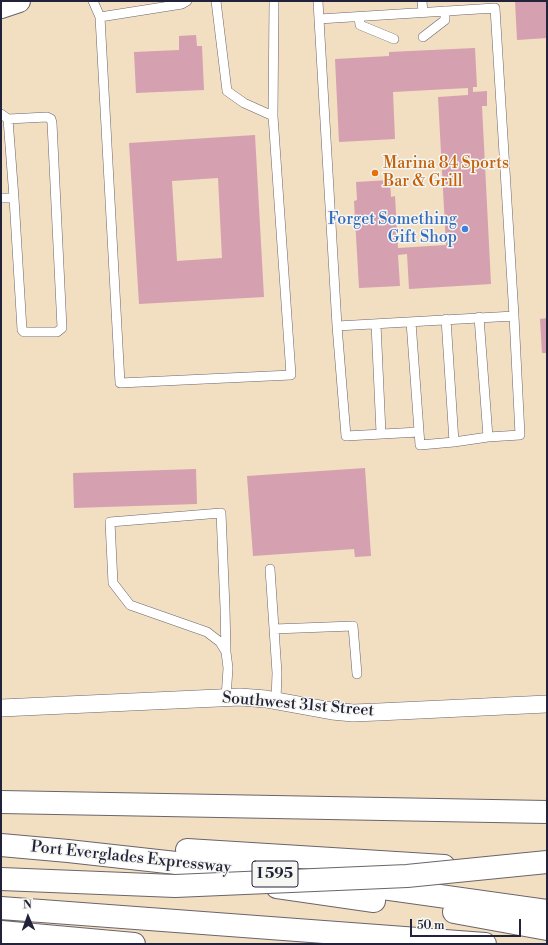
<!DOCTYPE html>
<html>
<head>
<meta charset="utf-8">
<style>
	body { margin:0 }
	#map { position:relative; width:548px; height:945px; overflow:hidden; background:#f2dec1; font-family:"Libre Bodoni",serif }
	canvas { display:block }
	.frame { position:absolute; inset:0; border:2px solid #22223b; pointer-events:none }
	.north { position:absolute; left:8px; top:897px; width:40px; height:40px; -webkit-text-stroke:3px #f6f6f2; paint-order:stroke; rotate:358deg; font-size:11px; font-weight:700; line-height:16px; text-align:center; color:#22223b }
	.north::after { content:''; display:block; margin:auto; width:14px; height:18px; background:#22223b; clip-path:polygon(50% 0,100% 100%,50% 72%,0 100%) }
	.scale { position:absolute; left:410px; top:919px; width:111px; height:18px; box-sizing:border-box; border:2px solid #22223b; border-top:0; padding-left:5px; font-size:12px; line-height:14px; white-space:nowrap; color:#22223b; -webkit-text-stroke:3px #f6f6f2; paint-order:stroke }
</style>
</head>
<body>
<div id="map">
<canvas width="548" height="945"></canvas>
<div class="frame"></div>
<div class="north">N</div>
<div class="scale">50 m</div>
</div>
<script>
const ctx = document.querySelector('canvas').getContext('2d');
ctx.lineJoin = 'round';
function paint(path, color) { ctx.fillStyle = color; ctx.fill(path, 'evenodd'); }
const toPath = rows => new Path2D(rows.map(r => 'M' + r).join(''));
function trace(path, color, width, dash) { ctx.strokeStyle = color; ctx.lineWidth = width; ctx.lineCap = dash ? 'butt' : 'round'; ctx.setLineDash(dash || []); ctx.stroke(path); }
function label(font, color, halo, rows, align = 'center') {
  ctx.font = font + ' "Libre Bodoni",serif'; ctx.lineWidth = 3; ctx.setLineDash([]); ctx.textBaseline = 'middle'; ctx.strokeStyle = halo; ctx.fillStyle = color; for (const [text, x, y, turn = 0] of rows) {
    ctx.save(); ctx.translate(x, y); ctx.rotate((+turn || 0) * Math.PI / 180); ctx.textAlign = isNaN(turn) ? turn : align; if (halo) ctx.strokeText(text, 0, 0); ctx.fillText(text, 0, 0); ctx.restore();
  }
}
const building = toPath([
	[515,1,547,1,547,38,517,40],
	[196,35,197,46,202,46,204,90,136,93,134,52,179,50,179,36],
	[475,48,477,87,473,87,473,92,487,91,487,106,482,106,491,284,409,289,407,254,398,255,400,286,359,288,354,201,357,200,356,182,390,180,391,197,395,196,398,248,446,245,438,97,468,95,468,88,393,92,395,139,339,142,335,59,389,56,389,52],
	[255,135,264,297,139,304,129,143],
	[218,178,222,258,177,261,172,181],
	[547,318,547,353,542,353,540,319],
	[365,468,371,556,355,557,354,549,253,556,247,476],
	[196,469,197,504,74,508,73,473]
]);
const lane = toPath([
	[93,1,100,17,120,383,291,375,273,116,244,103,227,91,216,1],
	[318,1,319,19,337,326,514,316,495,8,319,19],
	[422,1,423,13],
	[100,17,182,4,187,1],
	[359,17,360,25,394,39],
	[423,37,445,20,445,11],
	[1,114,8,119,14,198,1,198],
	[273,116,274,1],
	[8,119,47,117,51,119,52,123,62,328,57,332,24,332,22,330,14,198],
	[479,317,488,437,520,435,514,316],
	[411,322,420,445,454,442,446,319],
	[376,324,381,433],
	[337,326,346,436,419,432],
	[454,442,488,437],
	[270,569,277,673,276,701],
	[274,629,353,626,357,674],
	[226,698,228,668,226,652,220,642,207,632,130,605,113,583,110,522,221,513,225,608,226,652]
]);
const street = toPath([
	[1,708,240,697,266,699,332,711,353,713,378,712,547,704]
]);
const primary = toPath([
	[1,7,19,1]
]);
const highway = toPath([
	[1,802,547,812],
	[1,845,68,851,284,875],
	[187,850,444,866],
	[354,884,547,911],
	[277,887,374,901],
	[1,908,485,944],
	[454,912,547,929],
	[1,932,134,944]
]);
const highwayBridge = toPath([
	[1,879,175,886,407,876,547,862]
]);
const markers = [
	[375,173,4,"#e8710a"],
	[465,229,4,"#3f7fe0"]
];
const shields = [
	[275,874,46]
];
const shieldNames = [
	["I 595",275,874]
];
const foodNames = [
	["Marina 84 Sports",383,164],
	["Bar & Grill",383,182]
];
const shopNames = [
	["Forget Something",457,220],
	["Gift Shop",457,238]
];
const streetNames = [
	["Southwest 31st Street",298,705,5],
	["Port Everglades Expressway",131,858,6]
];
paint(building, '#d5a0b0');
trace(lane, '#6b646a', 10);
trace(street, '#6b646a', 18);
trace(primary, '#6b646a', 24);
trace(highway, '#6b646a', 24);
trace(lane, '#fff', 9);
trace(street, '#fff', 17);
trace(primary, '#fff', 22);
trace(highway, '#fff', 22);
trace(highwayBridge, '#6b646a', 24, []);
trace(highwayBridge, '#fff', 22);
for (const [x, y, r, color] of markers) { const dot = new Path2D(); dot.arc(x, y, r, 0, 2 * Math.PI); ctx.fillStyle = color; ctx.fill(dot); trace(dot, '#f6f6f2', 1.5); }
for (const [x, y, w] of shields) { const box = new Path2D(); box.roundRect(x - w / 2, y - 13, w, 26, 3); ctx.fillStyle = '#f6f6f2'; ctx.fill(box); trace(box, '#22223b', 1); }
label('bold 15px', '#22223b', null, shieldNames);
label('16px', '#c56008', '#f6f6f2', foodNames, 'left');
label('16px', '#366cbe', '#f6f6f2', shopNames, 'right');
label('16px', '#22223b', '#f6f6f2', streetNames);
</script>
</body>
</html>
